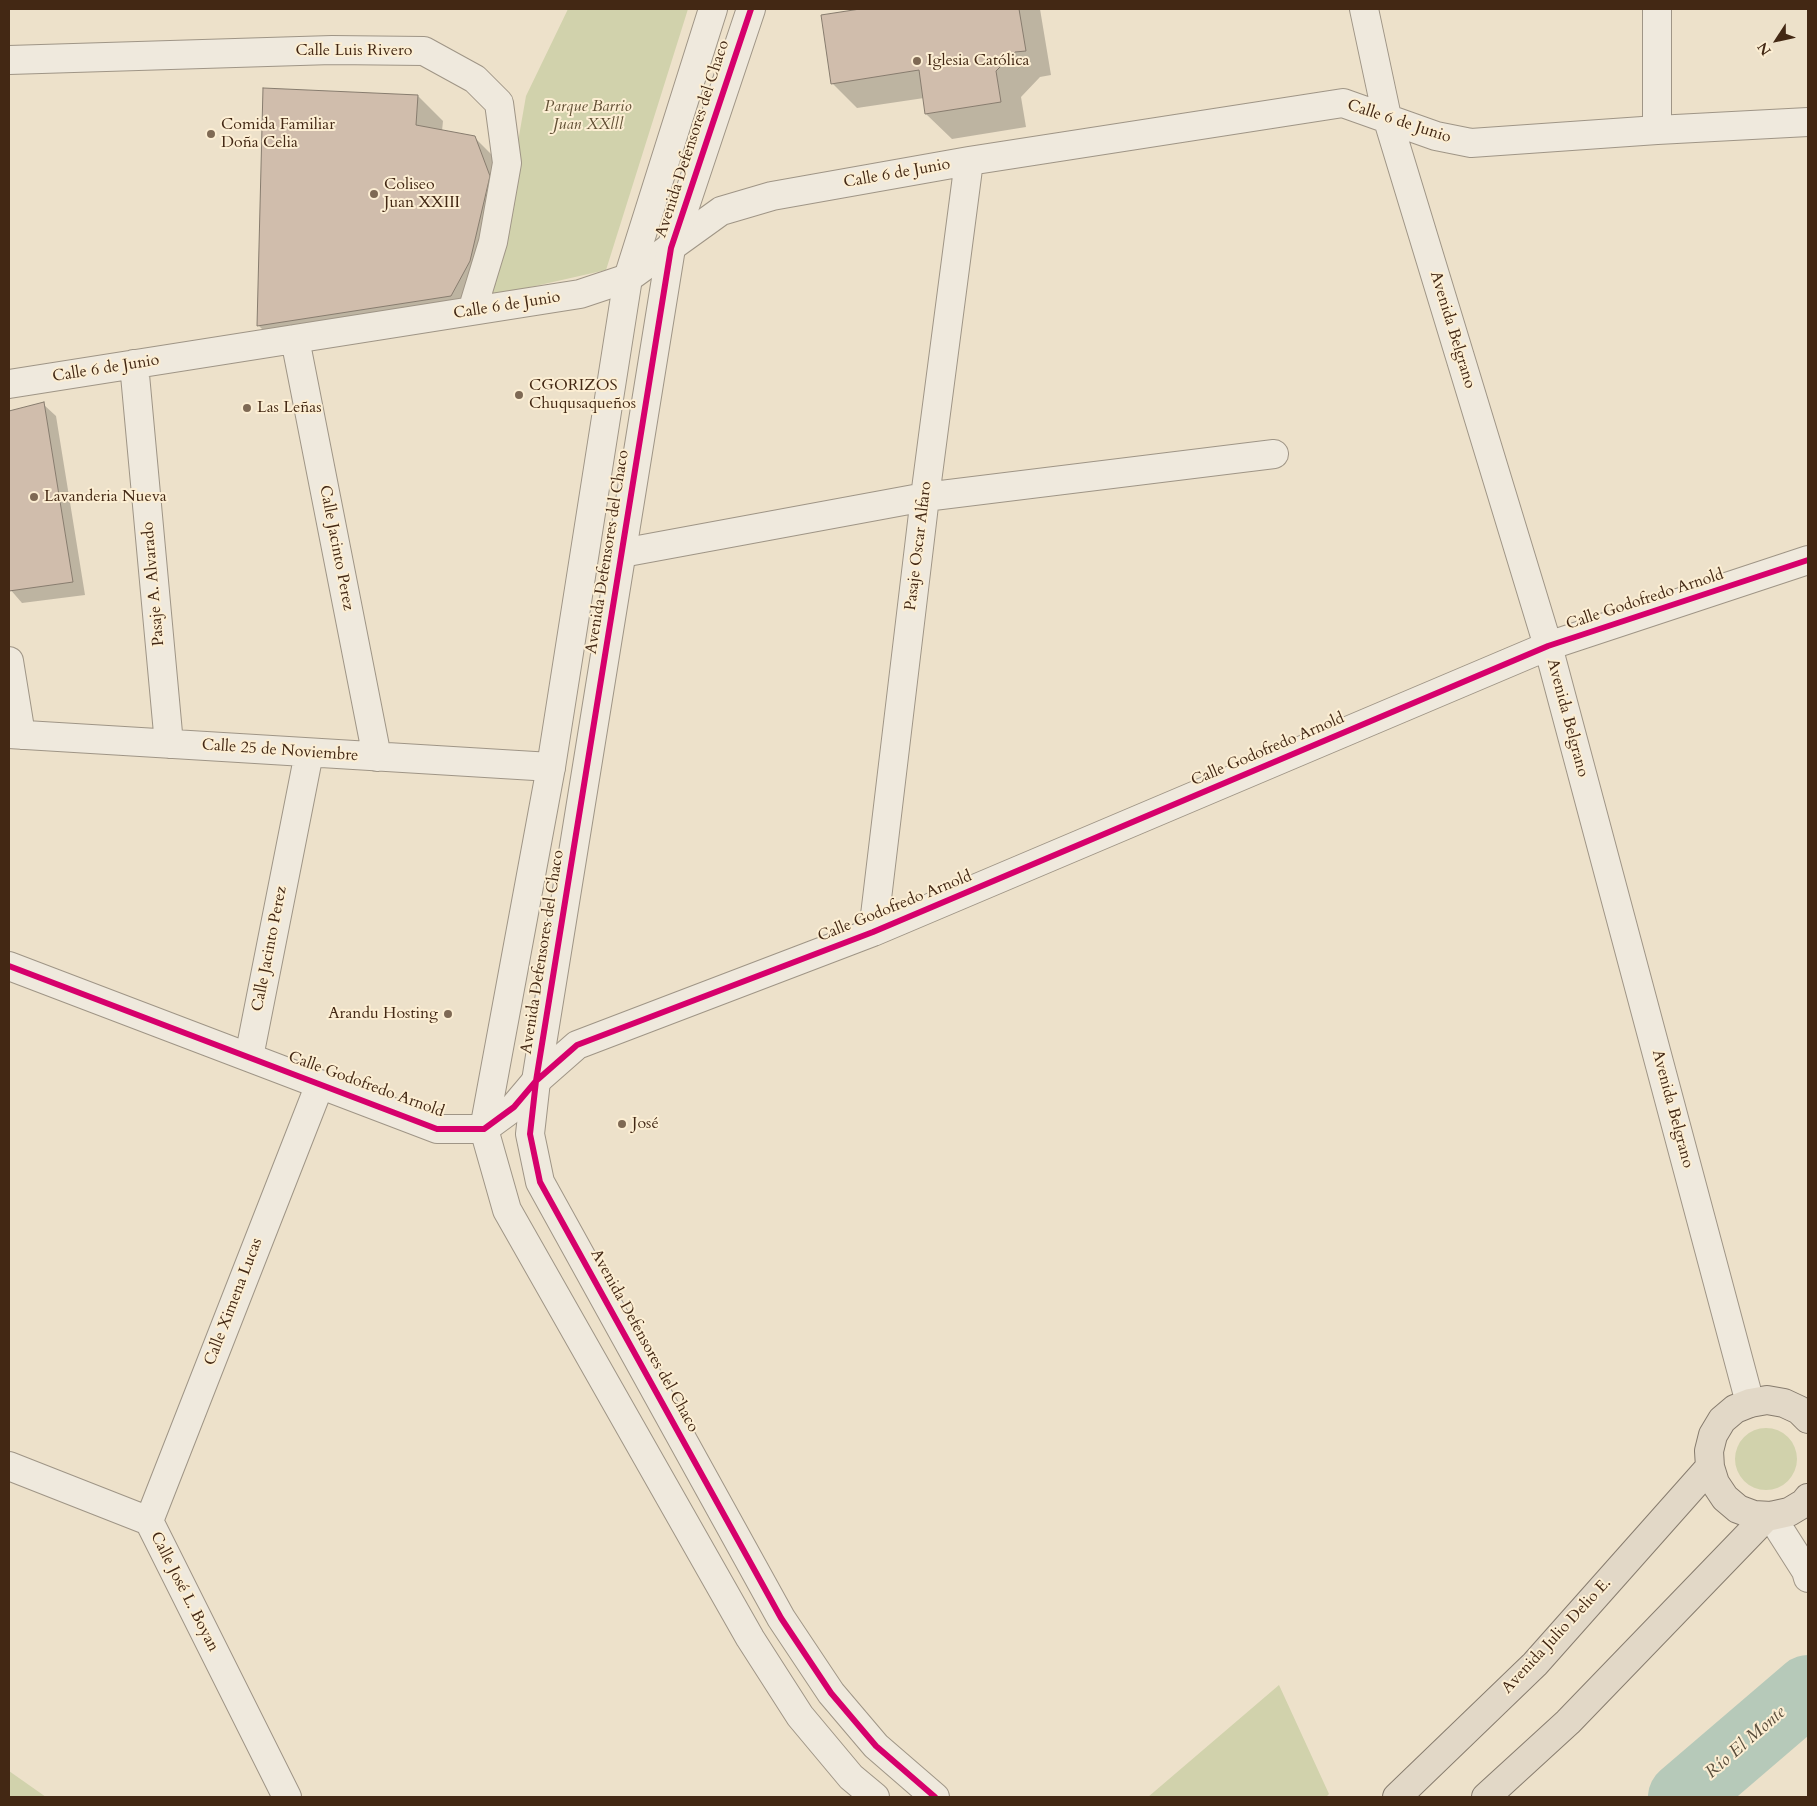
<!DOCTYPE html>
<html>
<head>
<meta charset="utf-8">
<style>
	body { margin:0 }
	#map { position:relative; width:1817px; height:1806px; overflow:hidden; background:#ede1ca; font-family:Cardo,serif }
	canvas { display:block }
	.frame { position:absolute; inset:0; border:10px solid #432814; pointer-events:none }
	.north { position:absolute; left:1752px; top:15px; width:50px; height:50px; -webkit-text-stroke:4px #fceed3; paint-order:stroke; rotate:235deg; font-size:14px; font-weight:700; line-height:20px; text-align:center; color:#432814 }
	.north::after { content:''; display:block; margin:auto; width:18px; height:22px; background:#432814; clip-path:polygon(50% 0,100% 100%,50% 72%,0 100%) }
</style>
</head>
<body>
<div id="map">
<canvas width="1817" height="1806"></canvas>
<div class="frame"></div>
<div class="north">N</div>
</div>
<script>
const ctx = document.querySelector('canvas').getContext('2d');
ctx.lineJoin = 'round';
function paint(path, color) { ctx.fillStyle = color; ctx.fill(path, 'evenodd'); }
const toPath = rows => new Path2D(rows.map(r => 'M' + r).join(''));
function trace(path, color, width, dash) { ctx.strokeStyle = color; ctx.lineWidth = width; ctx.lineCap = dash ? 'butt' : 'round'; ctx.setLineDash(dash || []); ctx.stroke(path); }
function label(font, color, halo, rows, align = 'center') {
  ctx.font = font + ' Cardo,serif'; ctx.lineWidth = 4; ctx.setLineDash([]); ctx.textBaseline = 'middle'; ctx.strokeStyle = halo; ctx.fillStyle = color; for (const [text, x, y, turn = 0] of rows) {
    ctx.save(); ctx.translate(x, y); ctx.rotate((+turn || 0) * Math.PI / 180); ctx.textAlign = isNaN(turn) ? turn : align; if (halo) ctx.strokeText(text, 0, 0); ctx.fillText(text, 0, 0); ctx.restore();
  }
}
const green = toPath([
	[568,9,688,9,606,270,491,296,526,96],
	'1735 1459a31 31 0 1 1 62 0a31 31 0 1 1-62 0Z',
	[1279,1685,1329,1794,1326,1797,1148,1797],
	[9,1771,46,1797,9,1797]
]);
const shadow = toPath([
	[868,9,1040,9,1051,75,1040,77,1021,97,1026,127,952,139,926,114,924,98,857,108,832,83,822,16],
	[418,96,443,121,442,131,474,137,500,163,515,202,495,286,476,320,283,350,258,325],
	[43,404,56,416,85,595,22,603,9,588,9,412]
]);
const river = toPath([
	[1683,1797,1808,1690]
]);
const building = toPath([
	[860,9,1019,9,1026,51,1015,52,996,71,1001,102,925,114,919,70,831,84,821,15,860,9],
	[263,88,418,95,416,125,475,136,490,176,470,261,451,296,257,326,263,88],
	[44,402,73,582,9,591,9,411,44,402]
]);
const minor = toPath([
	[1364,9,1387,117,1548,646,1750,1403],
	[1657,9,1657,130],
	[9,60,332,50,424,51,475,79,499,103,507,163,493,242,472,311],
	[295,339,377,757],
	[134,364,169,744],
	[9,384,580,294,628,278,721,211,772,196,969,161,1343,103,1436,136,1471,143,1657,130,1808,122],
	[622,553,925,497,1274,454],
	[9,661,21,735],
	[9,734,551,767],
	[873,932,925,497,969,161],
	[9,966,437,1129,484,1129,514,1107,536,1081,577,1045,873,932,1548,646,1808,560],
	[249,1057,309,753],
	[9,1466,149,1521,287,1797],
	[149,1521,320,1084]
]);
const tertiary = toPath([
	[713,9,628,278,551,767,484,1129,507,1210,750,1638,800,1716,851,1777,875,1797],
	[751,9,671,248,536,1081,530,1134,540,1182,781,1618,831,1693,876,1746,935,1797],
	[1771,1516,1806,1571,1808,1578]
]);
const primary = toPath([
	[1808,1419,1799,1410,1784,1403,1767,1400,1750,1403,1735,1409,1722,1420,1713,1435,1709,1451,1710,1467,1715,1483,1725,1498,1738,1509,1754,1515,1771,1516,1789,1512,1804,1503,1808,1498],
	[1397,1797,1535,1664,1710,1467],
	[1486,1797,1568,1722,1767,1516]
]);
const cycleway = toPath([
	[751,9,671,248,536,1081,530,1134,540,1182,781,1618,831,1693,876,1746,935,1797],
	[9,966,437,1129,484,1129,514,1107,536,1081,577,1045,873,932,1548,646,1808,560]
]);
const markers = [
	[917,61,5,"#7e6954"],
	[211,134,5,"#7e6954"],
	[374,194,5,"#7e6954"],
	[519,395,5,"#7e6954"],
	[247,408,5,"#7e6954"],
	[34,497,5,"#7e6954"],
	[448,1014,5,"#7e6954"],
	[622,1124,5,"#7e6954"]
];
const streetNames = [
	["Calle Luis Rivero",354,51],
	["Calle 6 de Junio",1399,122,18],
	["Avenida Defensores del Chaco",693,139,-72],
	["Calle 6 de Junio",897,174,-10],
	["Calle 6 de Junio",507,306,-9],
	["Avenida Belgrano",1452,330,73],
	["Calle 6 de Junio",106,369,-9],
	["Pasaje Oscar Alfaro",919,546,-83],
	["Calle Jacinto Perez",336,548,79],
	["Avenida Defensores del Chaco",608,552,-81],
	["Pasaje A. Alvarado",154,584,-95],
	["Calle Godofredo Arnold",1645,600,-18],
	["Avenida Belgrano",1567,718,75],
	["Calle Godofredo Arnold",1268,750,-23],
	["Calle 25 de Noviembre",280,751,4],
	["Calle Godofredo Arnold",895,907,-22],
	["Calle Jacinto Perez",270,949,-79],
	["Avenida Defensores del Chaco",543,952,-81],
	["Calle Godofredo Arnold",366,1085,20],
	["Avenida Belgrano",1672,1109,75],
	["Calle Ximena Lucas",234,1302,-69],
	["Avenida Defensores del Chaco",644,1341,61],
	["Calle José L. Boyan",184,1592,63],
	["Avenida Julio Delio E.",1557,1636,-47]
];
const poiNames = [
	["Iglesia Católica",927,61],
	["Comida Familiar",221,125],
	["Doña Celia",221,143],
	["Coliseo",384,185],
	["Juan XXIII",384,203],
	["CGORIZOS",529,386],
	["Chuqusaqueños",529,404],
	["Las Leñas",257,408],
	["Lavanderia Nueva",44,497],
	["Arandu Hosting",438,1014,"right"],
	["José",632,1124]
];
const parkNames = [
	["Parque Barrio",588,107],
	["Juan XXlll",588,125]
];
const waterNames = [
	["Río El Monte",1746,1743,-41]
];
paint(green, '#d1d2ac');
paint(shadow, '#0003');
trace(river, '#b6c9b9', 70);
paint(building, '#d0bdac');
trace(building, '#877c6e', 1);
trace(minor, '#9f9586', 30);
trace(tertiary, '#9f9586', 30);
trace(primary, '#877c6e', 30);
trace(minor, '#efe9dd', 28);
trace(tertiary, '#efe9dd', 28);
trace(primary, '#e2d8c7', 28);
trace(cycleway, '#d6006c', 6);
for (const [x, y, r, color] of markers) { const dot = new Path2D(); dot.arc(x, y, r, 0, 2 * Math.PI); ctx.fillStyle = color; ctx.fill(dot); trace(dot, '#fceed3', 2); }
label('16px', '#432814', '#fceed3', streetNames);
label('16px', '#432814', '#fceed3', poiNames, 'left');
label('italic 16px', '#614f34', '#fceed3', parkNames);
label('italic 18px', '#5a4e3c', '#fceed3', waterNames);
</script>
</body>
</html>
